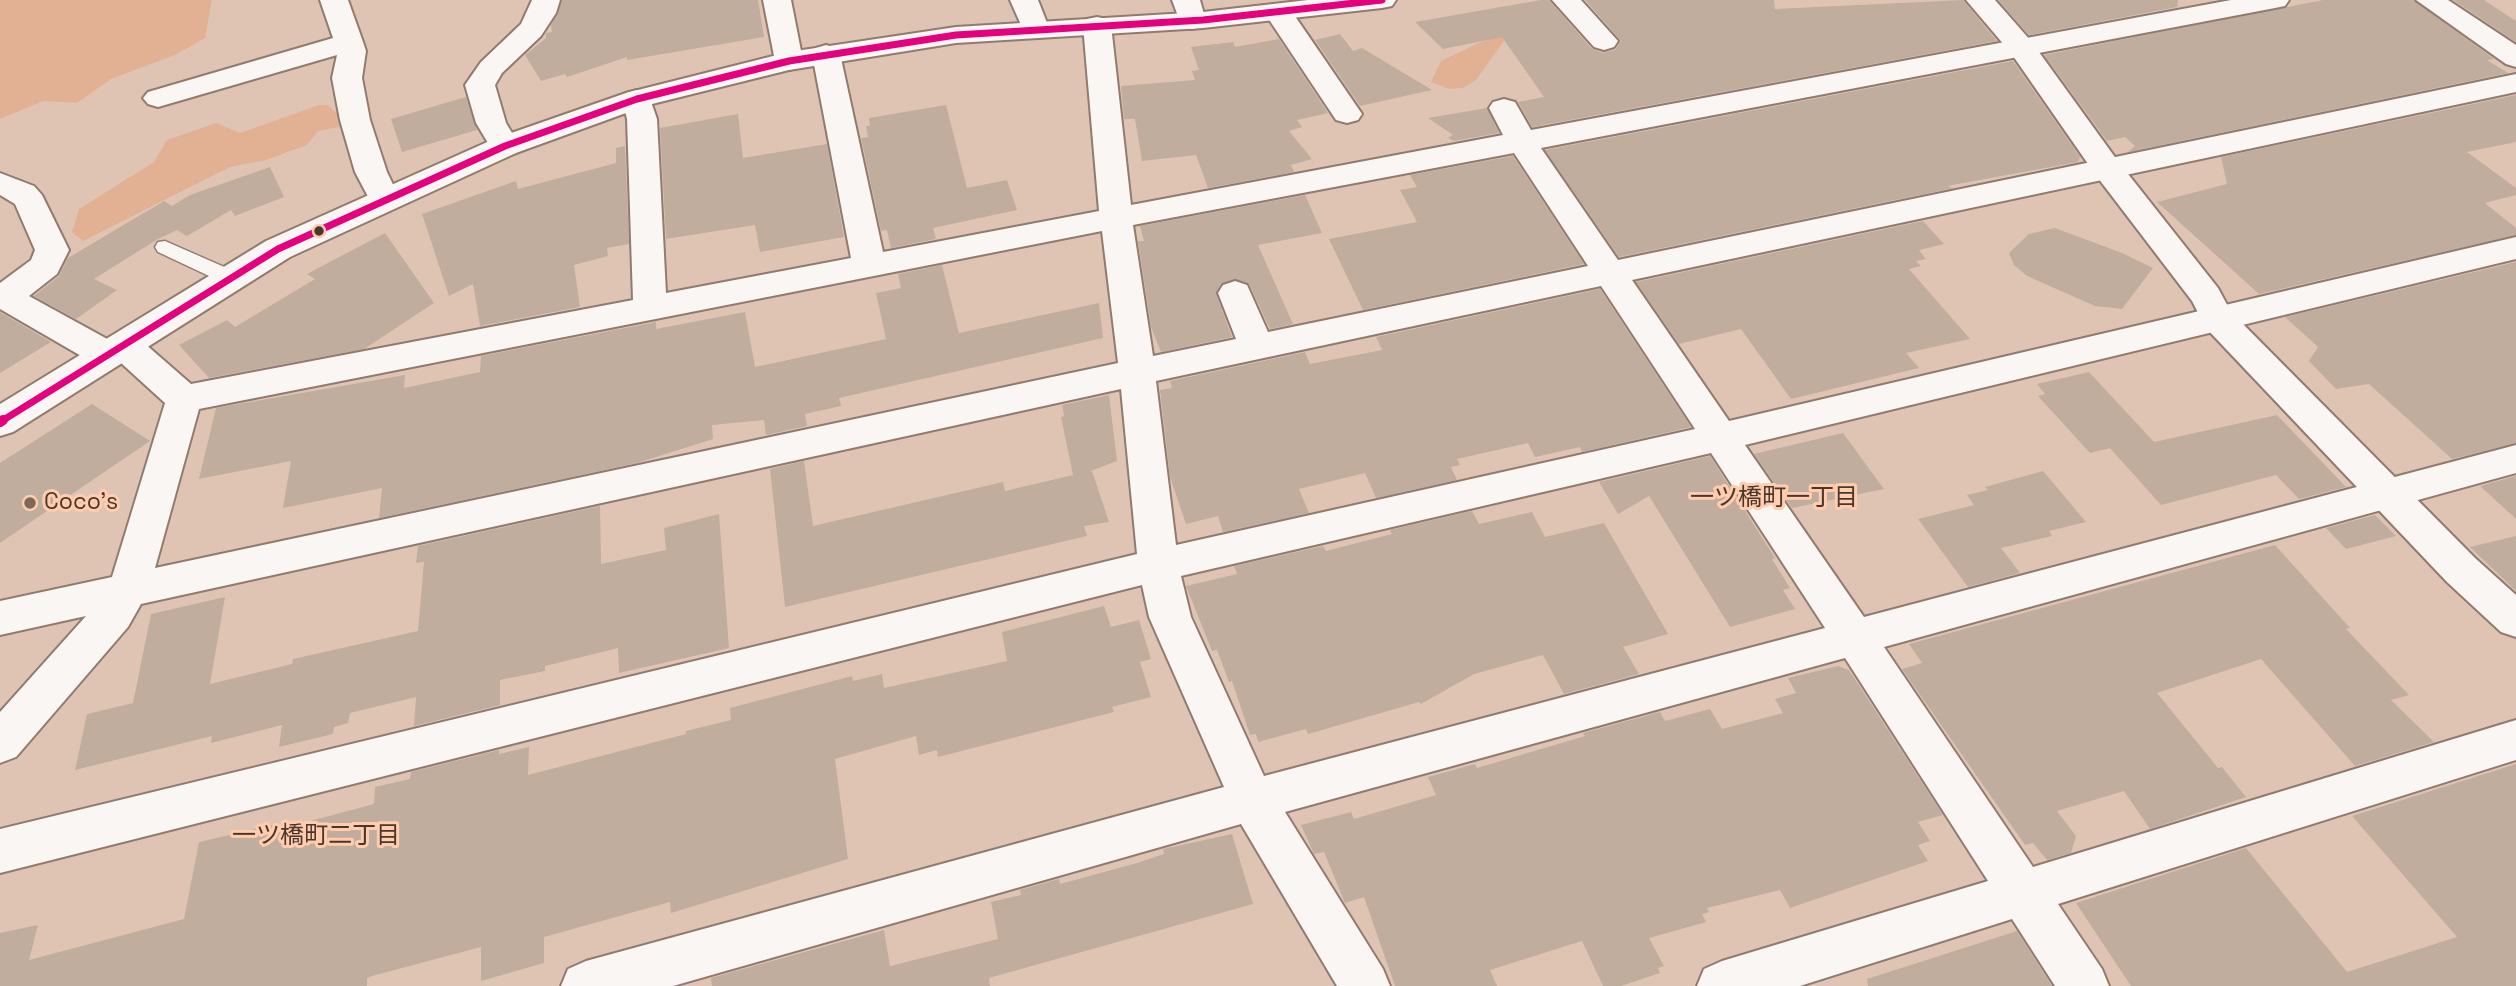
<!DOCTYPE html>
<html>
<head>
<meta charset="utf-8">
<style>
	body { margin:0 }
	canvas { display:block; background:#e0c4b3 }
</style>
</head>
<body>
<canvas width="2516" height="986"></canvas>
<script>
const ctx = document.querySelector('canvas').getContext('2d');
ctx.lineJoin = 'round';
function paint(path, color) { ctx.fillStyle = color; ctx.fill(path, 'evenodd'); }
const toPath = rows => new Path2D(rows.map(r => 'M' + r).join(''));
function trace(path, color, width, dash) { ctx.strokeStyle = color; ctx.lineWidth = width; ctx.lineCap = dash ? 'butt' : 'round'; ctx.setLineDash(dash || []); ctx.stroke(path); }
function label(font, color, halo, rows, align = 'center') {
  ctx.font = font + ' "Space Grotesk","Noto Sans JP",sans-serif'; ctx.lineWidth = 6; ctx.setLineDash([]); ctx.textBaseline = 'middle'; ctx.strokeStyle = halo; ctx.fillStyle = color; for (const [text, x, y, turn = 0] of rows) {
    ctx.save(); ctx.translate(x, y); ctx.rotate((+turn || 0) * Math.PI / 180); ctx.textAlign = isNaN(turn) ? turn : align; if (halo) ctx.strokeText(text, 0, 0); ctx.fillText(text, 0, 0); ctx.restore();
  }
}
const green = toPath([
	[0,0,212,0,205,38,175,55,111,79,77,103,43,101,0,119],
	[1498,23,1506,38,1476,80,1463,88,1449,89,1431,82,1441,61,1489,38],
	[319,105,327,105,343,118,340,127,318,131,307,145,266,160,230,167,83,241,72,232,79,209,154,162,167,140,216,123,240,133]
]);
const building = toPath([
	[562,0,758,0,764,37,627,60,627,57,567,77,565,74,541,81,525,55,546,38,546,33,552,32,551,25],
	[1541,0,1549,0,1592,49,1603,53,1615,50,1621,41,1585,0,1774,0,1775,9,1963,0,1997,41,1532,127,1518,102,1544,97,1502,37,1443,49,1415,22],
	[1998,0,2178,0,2177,7,2029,35],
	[2323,0,2413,0,2494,59,2487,60,2508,73,2128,152,2135,146,2125,137,2107,141,2044,55],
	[2453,0,2484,0,2516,21,2516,42],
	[1340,34,1353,51,1362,48,1432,90,1360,106,1315,40],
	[1279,39,1328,113,1297,120,1302,127,1289,131,1312,159,1291,165,1294,172,1208,188,1196,155,1142,161,1135,119,1124,119,1121,86,1195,80,1192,71,1199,70,1191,47,1233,42,1235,47],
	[2013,61,2080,157,2078,162,1947,186,1953,188,1619,257,1545,150],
	[2516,95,2516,142,2467,152,2516,188,2516,195,2485,203,2516,228,2516,235,2259,294,2157,202,2227,184,2221,157],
	[466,97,477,130,402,152,391,119],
	[946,105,967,188,1007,180,1017,210,933,228,936,239,891,248,887,230,881,231,861,138,868,137,866,126,870,126,869,118],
	[1487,108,1499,133,1454,141,1448,138,1453,135,1428,118],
	[738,114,743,158,827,144,844,237,760,252,755,225,666,239,660,128],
	[625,146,629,244,607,248,608,256,574,265,580,307,480,326,473,284,449,296,422,214,516,181,518,189,616,163,616,148],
	[1513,156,1584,264,1363,310,1329,239,1417,222,1400,190,1417,187,1410,175],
	[270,167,284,197,235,216,231,210,187,236,177,230,158,239,94,279,117,290,76,319,34,296,59,276,68,258,164,201,172,206,190,195],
	[1305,195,1322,233,1258,245,1293,324,1270,329,1249,284,1234,279,1221,284,1216,294,1232,337,1161,352,1151,327,1138,241,1144,241,1140,226],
	[1923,221,1944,244,1919,250,1926,259,1916,261,1921,266,1909,269,1970,339,1906,353,1919,368,1791,399,1741,329,1679,344,1636,282],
	[2055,228,2122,253,2153,268,2122,309,2095,306,2027,276,2014,265,2009,253,2029,234],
	[385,233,434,303,364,349,209,378,179,345,227,320,235,327,315,279,307,274],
	[2516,262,2516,443,2452,459,2369,384,2336,389,2309,361,2318,347,2285,317],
	[942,265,959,333,1099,303,1103,338,839,398,841,406,805,414,807,426,766,435,764,420,712,425,713,439,637,463,379,518,382,488,283,508,291,461,199,479,216,408,405,375,404,388,480,372,481,356,656,322,656,329,745,312,755,367,886,339,876,293,901,288,898,274],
	[1600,289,1691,427,1582,452,1580,447,1535,457,1528,443,1457,459,1460,465,1451,467,1457,480,1376,498,1365,473,1299,489,1309,513,1223,532,1218,516,1186,524,1170,477,1160,390,1172,388,1170,381,1305,352,1310,364,1382,350,1376,337],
	[0,312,51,342,0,373],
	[2089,372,2154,442,2277,415,2346,487,2299,499,2276,475,2161,505,2110,448,2090,453,2038,396,2045,394,2037,384],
	[1109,395,1117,461,1088,472,1092,471,1109,522,1084,526,1087,536,785,607,770,469,804,461,813,526,1003,482,1005,491,1073,475,1061,417,1064,416,1062,405],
	[92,404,150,441,0,543,0,463],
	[1843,433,1884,489,1792,508,1754,454],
	[1710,456,1775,558,1772,559,1790,588,1783,590,1795,609,1730,627,1649,496,1618,514,1599,482],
	[2043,471,2086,522,2049,531,2052,536,2001,548,2020,573,1968,587,1918,519,1974,505,1967,495,1988,490,1985,487],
	[2516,476,2516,519,2480,486],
	[600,506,601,564,666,550,664,528,719,514,729,648,619,673,618,648,545,666,545,671,500,680,500,705,414,726,416,697,350,713,348,723,334,727,333,734,279,747,282,725,211,743,212,736,75,770,87,714,133,703,151,614,225,597,210,684,292,664,293,659,418,631,424,562,416,563,418,546],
	[1472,511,1479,524,1532,512,1545,537,1604,523,1668,634,1623,647,1639,674,1564,694,1543,655,1474,674,1421,704,1419,702,1308,734,1306,729,1258,742,1256,734,1250,735,1232,681,1229,682,1217,650,1212,651,1186,586,1237,574,1234,566,1323,546,1326,551,1392,534,1390,530],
	[2375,515,2396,536,2346,549,2326,528],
	[2516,536,2516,591,2470,547],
	[2275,545,2350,628,2346,629,2409,695,2391,700,2434,742,2355,766,2261,659,2157,693,2218,768,2222,767,2246,797,2150,829,2124,791,2057,811,2076,836,2071,853,2047,860,2033,843,2025,845,1902,669,1922,663,1909,644],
	[1104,606,1111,627,1139,620,1151,659,1140,662,1151,697,1112,707,1114,712,938,757,937,750,919,755,916,736,835,759,848,859,671,913,670,902,544,937,544,963,481,981,481,947,372,976,367,978,367,986,0,986,0,933,38,925,29,960,184,919,199,842,273,825,273,831,374,804,375,787,410,779,411,772,499,750,499,754,529,747,528,775,686,734,686,731,731,720,730,708,852,676,853,681,882,674,884,688,1007,661,1002,632],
	[1838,666,1849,670,1943,815,1918,822,1930,841,1918,845,1928,861,1790,908,1780,890,1707,908,1709,912,1702,914,1706,922,1649,938,1664,966,1658,968,1660,973,1621,986,1603,986,1582,941,1490,970,1497,986,1395,986,1364,897,1345,903,1324,852,1314,854,1301,825,1351,812,1354,819,1436,795,1428,777,1475,764,1477,768,1585,736,1583,733,1660,712,1665,721,1710,709,1722,729,1783,713,1775,699,1796,693,1788,678],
	[2516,764,2516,986,2131,986,2076,903,2246,848,2347,972,2457,937,2352,816],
	[1232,834,1253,904,989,978,990,986,712,986,711,978,884,930,890,966,998,939,991,902,1021,895,1020,890,1059,879,1060,884,1137,863,1164,854,1163,849],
	[2017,931,2052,986,1868,986,1867,979]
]);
const lane = toPath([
	[165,241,238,273,241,278,231,285,224,283,158,252,155,247,158,242,165,241]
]);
const street = toPath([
	[320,0,348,0,363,42,366,51,362,78,370,120,387,172,400,199,395,206,384,209,373,206,355,172,340,120,332,78,337,55,158,107,148,104,143,98,148,92,333,38,320,0],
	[532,0,560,0,556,13,541,36,502,73,495,85,506,123,520,146,516,153,505,156,494,153,476,123,465,85,481,62,521,24,532,0],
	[763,0,791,0,803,61,799,67,789,70,779,67,775,61,763,0],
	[1010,0,1038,0,1049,28,1045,34,1035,36,1025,34,1010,0],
	[1172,0,1200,0,1206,21,1202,27,1192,29,1182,27,1172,0],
	[1552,0,1581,0,1618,41,1614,47,1604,50,1594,47,1552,0],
	[2231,0,2289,0,2285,6,2275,8,1541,148,1618,260,2516,74,2516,92,1632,280,1729,421,2516,237,2516,259,1745,445,1864,617,2516,445,2516,473,1884,647,2033,867,2516,720,2516,760,2058,904,2102,969,2109,986,2055,986,2012,919,1800,986,1697,986,1704,969,1722,961,1988,881,1845,658,1285,812,1383,969,1390,986,1337,986,1241,824,673,986,561,986,568,969,586,961,1224,787,1149,617,1142,585,0,873,0,829,1137,554,1121,389,141,604,128,627,16,757,0,763,0,712,86,616,0,635,0,601,112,577,165,403,121,363,108,368,95,364,0,309,0,283,31,260,35,250,15,204,0,195,0,173,34,186,42,195,69,250,57,274,29,296,109,340,124,332,136,336,191,384,633,300,627,119,622,99,626,93,637,90,648,93,657,119,666,293,851,258,812,54,816,48,826,45,836,48,840,54,883,252,1099,211,1083,25,1087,19,1097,17,1107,19,1111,25,1131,205,1503,135,1489,108,1493,102,1504,99,1515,102,1531,130,2231,0],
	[1514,153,1588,266,1268,332,1247,285,1235,281,1223,285,1218,293,1236,339,1153,356,1133,225,1514,153],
	[1102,231,1118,363,155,568,199,409,1102,231],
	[1601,286,1695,429,1176,545,1156,381,1601,286],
	[1711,453,1825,628,1264,776,1191,617,1181,576,1711,453],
	[2416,0,2448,0,2516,45,2516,67,2506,64,2416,0],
	[1278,4,1288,6,1362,114,1358,120,1347,123,1336,120,1264,12,1268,6,1278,4]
]);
const secondary = toPath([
	[1966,0,1995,0,2031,41,2117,160,2218,288,2231,312,2475,558,2516,595,2516,637,2501,632,2447,582,2206,328,2192,301,2095,174,2011,53,1966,0]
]);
const primary = toPath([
	[1308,0,1396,0,1392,6,1382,8,1203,28,956,43,789,70,648,105,516,153,290,257,13,432,0,436,0,404,266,241,494,139,626,93,789,52,956,27,1203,12,1308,0]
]);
const bus1Far1 = toPath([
	[0,422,278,249,505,146,637,99,789,61,956,35,1203,20,1382,0]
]);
const bus1 = toPath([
	[0,422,3,420]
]);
const markers = [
	[319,231,6,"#4a362a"],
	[30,503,7,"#7e685a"]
];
const poiNames = [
	["Coco's",44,503]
];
const neighbourhoodNames = [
	["一ツ橋町一丁目",1774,498],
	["一ツ橋町二丁目",316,836]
];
paint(green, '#e2b193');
paint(building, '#c0ad9d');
trace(lane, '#907b6e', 3);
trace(street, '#907b6e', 4);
trace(secondary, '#907b6e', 4);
trace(primary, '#907b6e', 4);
paint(lane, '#faf6f4');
paint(street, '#faf6f4');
paint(secondary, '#faf6f4');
paint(primary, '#faf6f4');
trace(bus1Far1, '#e5007d', 7);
trace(bus1, '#e5007d', 10);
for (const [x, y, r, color] of markers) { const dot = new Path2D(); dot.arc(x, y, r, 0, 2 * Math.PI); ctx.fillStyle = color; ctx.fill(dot); trace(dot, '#ffcdae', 2.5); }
label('23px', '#4a362a', '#ffcdae', poiNames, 'left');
label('24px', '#4a362a', '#ffcdae', neighbourhoodNames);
</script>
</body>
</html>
